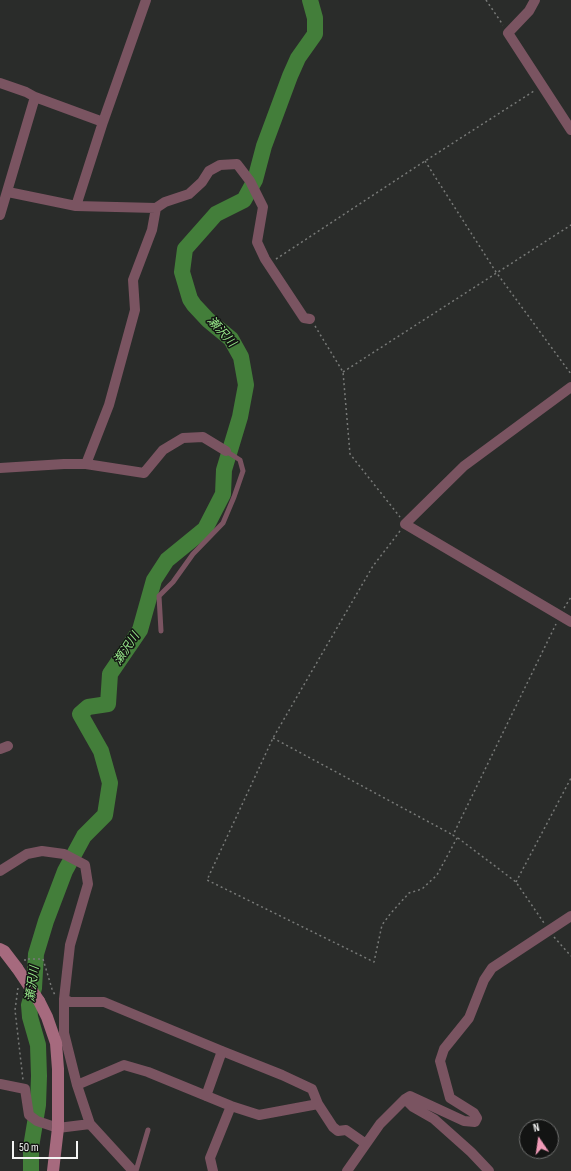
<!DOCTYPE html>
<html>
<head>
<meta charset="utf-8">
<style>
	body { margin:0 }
	#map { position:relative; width:571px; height:1171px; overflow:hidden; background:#2a2c2a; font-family:"Sofia Sans Condensed",sans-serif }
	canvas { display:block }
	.north { position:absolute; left:519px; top:1119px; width:40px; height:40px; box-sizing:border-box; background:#131413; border:1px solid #6d6e6d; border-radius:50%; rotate:347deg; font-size:11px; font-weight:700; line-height:16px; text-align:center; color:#f4f5f4 }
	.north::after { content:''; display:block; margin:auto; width:14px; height:18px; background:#f09ab7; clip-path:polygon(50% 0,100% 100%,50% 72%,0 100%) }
	.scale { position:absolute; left:12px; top:1141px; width:66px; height:18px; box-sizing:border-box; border:2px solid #f4f5f4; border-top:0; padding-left:5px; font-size:12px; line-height:14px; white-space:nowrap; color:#f4f5f4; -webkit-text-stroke:3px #131413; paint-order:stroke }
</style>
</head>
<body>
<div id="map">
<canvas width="571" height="1171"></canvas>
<div class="north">N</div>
<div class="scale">50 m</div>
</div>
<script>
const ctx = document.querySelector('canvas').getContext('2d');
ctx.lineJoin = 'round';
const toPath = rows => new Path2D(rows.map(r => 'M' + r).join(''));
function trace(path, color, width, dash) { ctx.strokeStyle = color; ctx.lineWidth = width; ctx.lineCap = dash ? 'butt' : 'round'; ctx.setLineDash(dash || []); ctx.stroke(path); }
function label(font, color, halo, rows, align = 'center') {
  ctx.font = font + ' "Sofia Sans Condensed","Noto Sans JP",sans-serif'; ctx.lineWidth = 3; ctx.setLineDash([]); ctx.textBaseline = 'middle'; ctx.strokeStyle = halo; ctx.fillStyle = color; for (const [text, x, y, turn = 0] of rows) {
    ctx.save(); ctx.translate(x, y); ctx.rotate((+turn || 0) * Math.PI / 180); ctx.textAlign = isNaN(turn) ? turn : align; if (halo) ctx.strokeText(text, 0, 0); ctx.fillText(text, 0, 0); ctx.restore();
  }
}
const river = toPath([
	[31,1171,31,1147,38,1105,39,1076,38,1045,30,1017,29,1005,34,988,36,954,46,921,65,871,84,836,105,815,110,783,101,751,80,714,88,707,108,704,110,674,140,630,154,580,167,560,205,529,223,494,224,470,240,417,246,385,241,357,231,339,208,320,194,305,190,299,182,272,185,249,216,214,244,200,255,180,264,146,290,76,298,58,315,34,315,18,310,0]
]);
const path = toPath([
	[486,0,503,25],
	[425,161,496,272,571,374],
	[276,259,425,161,534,91],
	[315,326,343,372,350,454,400,517],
	[343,372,571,225],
	[400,531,373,566,273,738,207,880,374,962,382,925,391,913,409,893,422,889,437,875,457,838,453,835,556,624],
	[564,608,571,597],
	[273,738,453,835],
	[458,838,516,882,544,923],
	[516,882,571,778],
	[554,937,571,956],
	[25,961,25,959,43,959,52,989,55,995],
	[18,988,15,1010,23,1080]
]);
const lane = toPath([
	[161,631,159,596,173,582,193,554,223,523,234,497,243,471,240,460,226,451],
	[136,1171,148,1130]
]);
const street = toPath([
	[535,0,529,11,508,33,571,130],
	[0,83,26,92,35,97,103,122],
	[76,206,103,122,146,0],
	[156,208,165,202,189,194,202,182,209,171,220,165,237,164,250,181,263,207,257,242,265,259,304,318,310,319],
	[0,215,35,97],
	[571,387,464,466,405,524,571,622],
	[86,464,144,473,163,450,183,438,203,437,226,451],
	[0,468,64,464,86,464,109,405,135,310,133,280,152,230,156,208,76,206,8,192],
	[0,749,8,746],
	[0,871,27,854,42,851,64,854,85,865,88,884,70,945,64,999,64,1033,77,1085,90,1124],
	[64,999,70,1002,104,1002,222,1051,282,1075,312,1089,318,1104,259,1115,231,1106,148,1072,124,1065,77,1085],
	[0,1084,25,1089,29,1115,37,1121,58,1128,90,1124,133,1171],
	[206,1096,222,1051],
	[405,1099,413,1107,434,1119,471,1152,489,1171],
	[318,1104,333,1127,338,1131,346,1130,366,1144],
	[213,1171,210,1158,231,1106],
	[347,1171,380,1124,405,1099,410,1096,464,1121,475,1122,477,1118,474,1113,450,1098,440,1061,444,1049,469,1018,484,980,492,968,571,916]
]);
const secondary = toPath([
	[0,949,4,951,17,968],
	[39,1001,47,1017,56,1043,58,1069,58,1128,53,1171]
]);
const secondaryBridge = toPath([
	[17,968,39,1001]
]);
const waterNames = [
	["瀬沢川",221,332,48],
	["瀬沢川",127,649,-56],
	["瀬沢川",33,984,-83]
];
trace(river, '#437e3a', 16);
trace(path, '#787a78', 1.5, [2, 3]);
trace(lane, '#7a5461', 5);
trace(street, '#7a5461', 10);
trace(secondary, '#a66a7e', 12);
trace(secondaryBridge, '#a66a7e', 12);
label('italic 12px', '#97e88a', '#131413', waterNames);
</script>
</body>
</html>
